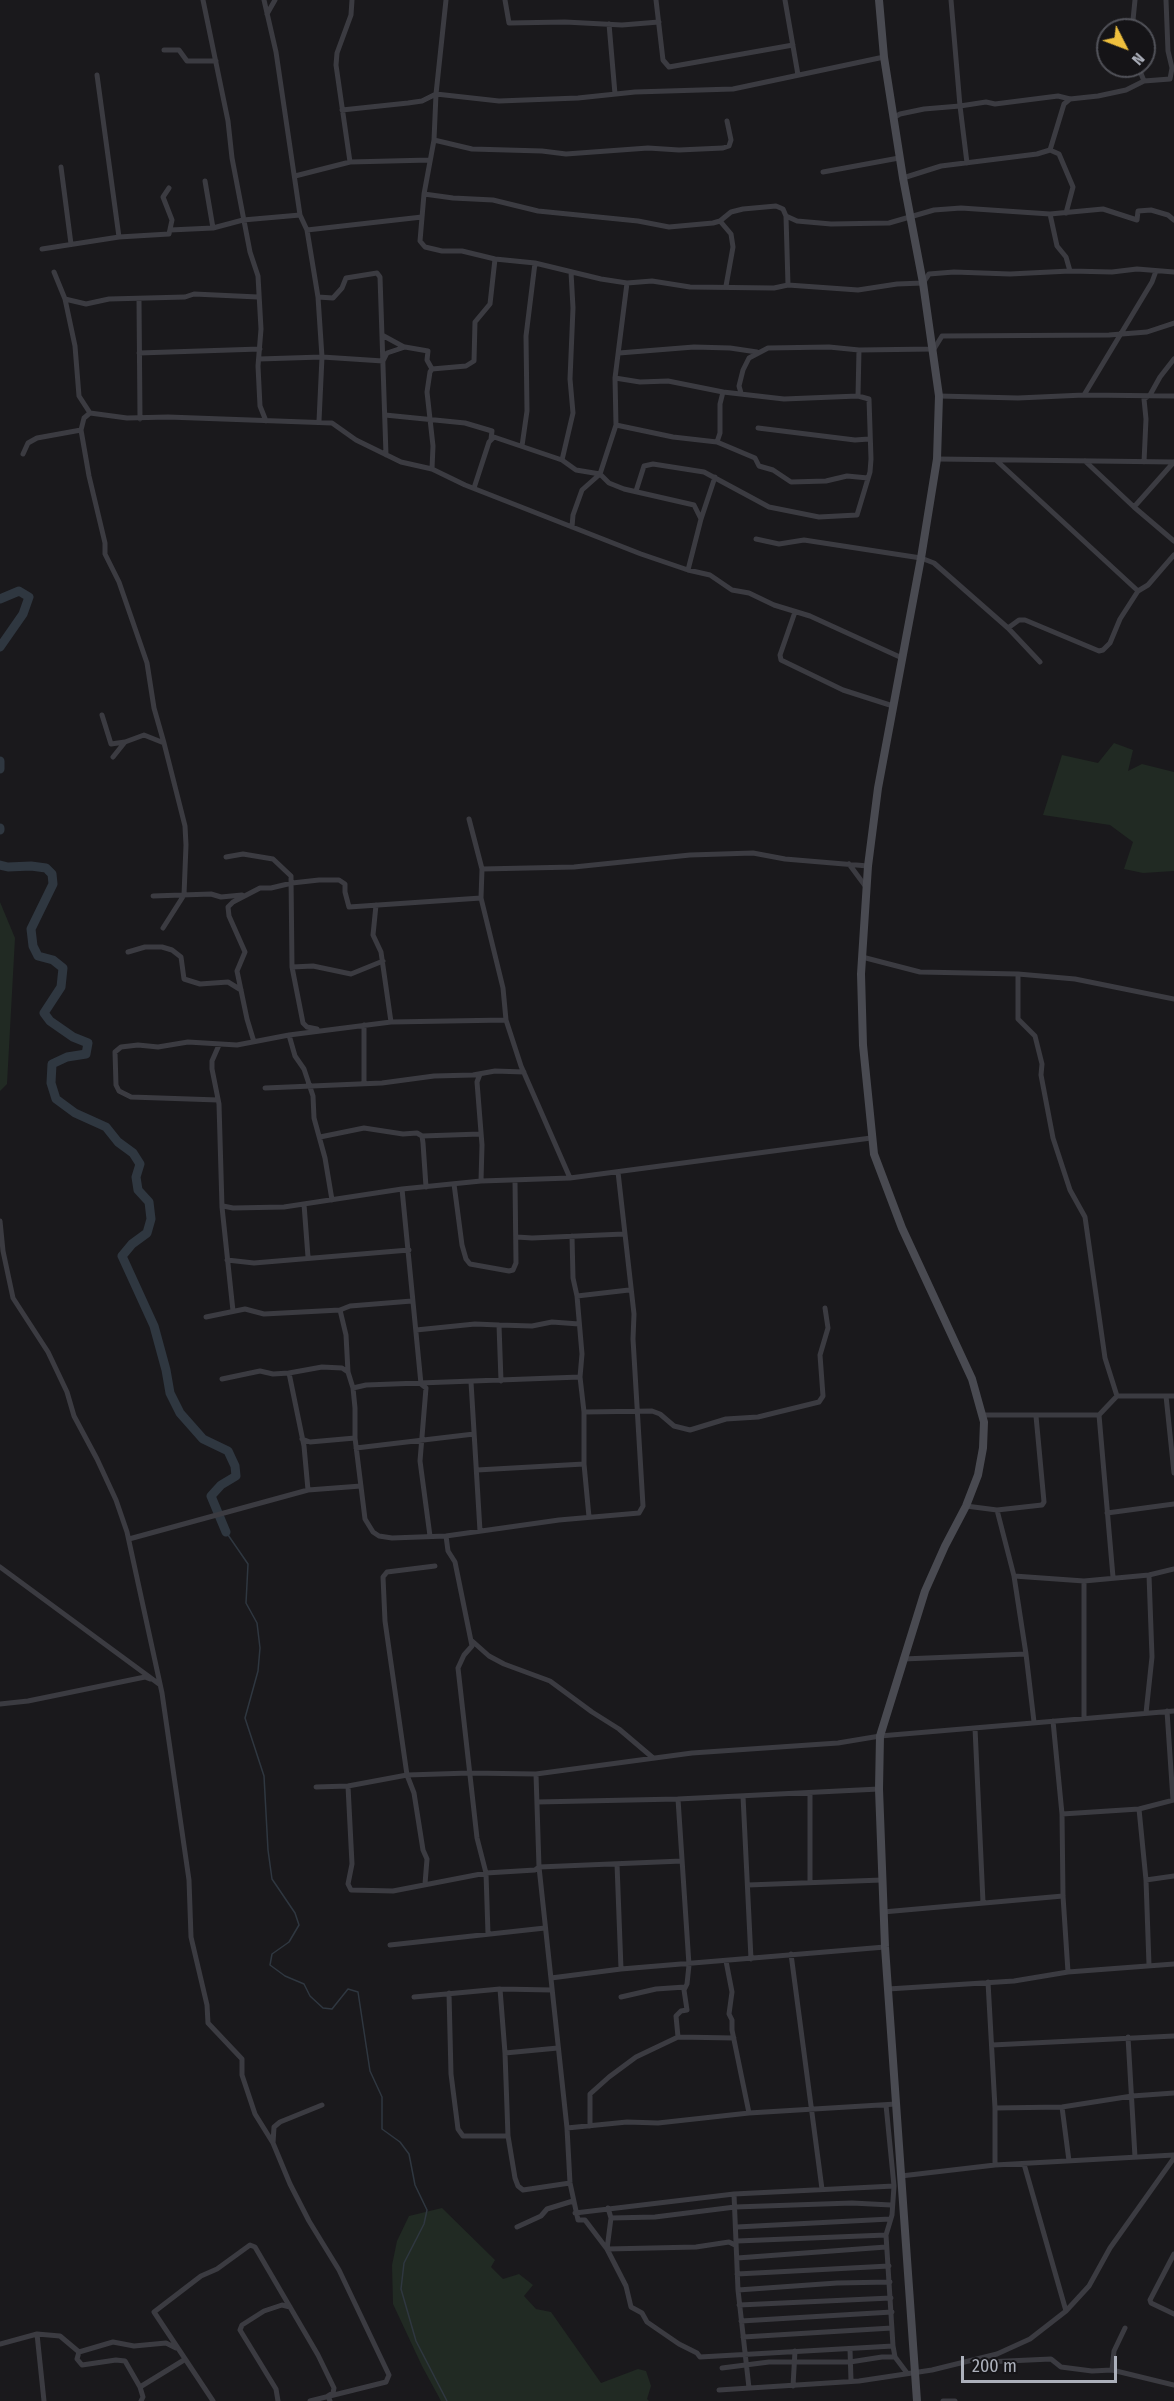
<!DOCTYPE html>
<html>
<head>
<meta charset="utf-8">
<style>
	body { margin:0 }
	#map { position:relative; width:1174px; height:2401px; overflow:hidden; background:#1a191c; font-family:"Fira Sans Condensed",sans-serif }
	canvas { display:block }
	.north { position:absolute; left:1096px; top:18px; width:60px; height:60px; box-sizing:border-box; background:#151417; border:2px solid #515259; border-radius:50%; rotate:132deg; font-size:16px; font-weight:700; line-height:24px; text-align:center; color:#acb0bb }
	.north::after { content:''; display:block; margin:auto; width:21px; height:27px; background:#efc03e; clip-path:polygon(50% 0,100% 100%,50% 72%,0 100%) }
	.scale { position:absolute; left:961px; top:2356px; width:156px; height:27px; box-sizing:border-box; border:3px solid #acb0bb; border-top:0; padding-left:8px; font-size:18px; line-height:21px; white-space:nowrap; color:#acb0bb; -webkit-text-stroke:4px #151417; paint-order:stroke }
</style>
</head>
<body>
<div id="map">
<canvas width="1174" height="2401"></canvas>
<div class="north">N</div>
<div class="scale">200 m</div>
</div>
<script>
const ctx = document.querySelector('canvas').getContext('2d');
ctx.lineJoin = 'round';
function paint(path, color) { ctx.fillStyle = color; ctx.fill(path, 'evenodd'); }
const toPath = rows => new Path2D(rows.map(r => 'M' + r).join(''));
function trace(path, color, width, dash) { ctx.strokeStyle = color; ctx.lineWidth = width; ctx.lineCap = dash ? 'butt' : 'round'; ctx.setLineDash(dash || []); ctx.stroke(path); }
const green = toPath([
	[1114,743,1133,750,1128,771,1142,764,1174,772,1174,871,1143,873,1124,869,1133,842,1110,825,1043,815,1062,755,1098,763],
	[0,902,15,938,7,1084,0,1091],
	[442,2208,495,2260,491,2267,503,2279,519,2274,533,2285,524,2296,536,2309,551,2312,601,2383,638,2369,646,2371,651,2386,647,2399,649,2401,441,2401,422,2366,393,2304,392,2265,397,2241,409,2216]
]);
const stream = toPath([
	[226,1532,248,1564,246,1603,257,1623,260,1648,258,1671,245,1718,264,1776,268,1850,272,1879,295,1913,299,1925,289,1942,272,1954,270,1965,285,1976,304,1984,310,1996,323,2008,332,2009,348,1989,358,1992,370,2071,382,2097,382,2129,400,2142,409,2154,415,2185,427,2210,424,2224,404,2263,401,2289,416,2341,447,2401]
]);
const river = toPath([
	[0,599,19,591,29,597,23,614,0,647],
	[0,761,0,769],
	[0,828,0,830],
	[0,865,8,867,31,866,46,868,52,874,53,884,31,929,33,946,38,956,53,960,63,968,61,987,44,1013,50,1021,73,1037,88,1043,86,1054,67,1057,52,1064,51,1083,56,1099,75,1113,106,1127,118,1142,133,1153,140,1164,136,1177,138,1190,149,1202,151,1219,147,1233,132,1244,122,1256,154,1326,166,1370,170,1393,180,1413,203,1439,228,1451,235,1466,236,1476,221,1485,211,1496,226,1532]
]);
const minor = toPath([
	[203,0,228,121,232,158,250,252,258,276,261,329,258,366,260,406,266,421],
	[264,0,276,52,300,215,307,230,318,297,322,357,319,421],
	[505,0,509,23,565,22,622,25,659,22],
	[656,0,663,60,669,67,793,45],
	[785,0,798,75],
	[951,0,960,106,986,102,995,104,1058,96,1070,99,1098,96,1126,90,1144,81,1170,79,1172,68,1168,51,1166,0],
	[267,14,275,0],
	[609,24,615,94],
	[1132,30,1135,0],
	[164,50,179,50,187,61,216,61],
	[1138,66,1144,81],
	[97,75,119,237],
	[342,110,408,103,422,101,436,94,499,101,578,98,635,92,733,89,884,57],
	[893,118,900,114,924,109,960,106,967,163],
	[434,140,472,149,542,151,566,154,648,148,679,150,723,148,729,146,731,140,727,121],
	[1050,150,1064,104,1070,99],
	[350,162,336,65,337,53,351,15,352,0],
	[61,167,71,244],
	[823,172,899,158],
	[295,176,350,162,430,160],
	[903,178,941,166,1037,154,1050,150,1059,154,1073,187,1066,213],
	[205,181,213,228],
	[424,194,453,198,493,200,538,211,638,221,669,227,713,223,720,221,731,212,743,209,776,206,783,209,786,216,797,221,831,224,889,223,934,210,961,208,1050,214,1057,246,1066,257,1070,271,1010,274,954,272,929,274,923,283,897,284,858,290,788,285,774,288,690,287,652,281,627,283,601,279,535,263,495,259,462,251,442,251,425,247,420,241,424,194,434,140,436,94,446,0],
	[1050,214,1103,209,1137,220,1138,211,1151,210,1168,215,1174,220],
	[786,216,788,285],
	[720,221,731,234,733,247,726,286],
	[170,230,213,228,243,220,300,215],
	[307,230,422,217],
	[42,249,119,237,169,234,172,220,163,197,169,188],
	[1070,271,1112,272,1137,269,1174,272],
	[54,272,65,299,75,346,79,396,90,413],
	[318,297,333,298,342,288,346,278,377,273,380,277,386,455],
	[65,299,86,304,109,299,185,297,194,294,258,297],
	[139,299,140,419],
	[382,335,404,347],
	[139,353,260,349],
	[619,353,694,347,730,348,757,352],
	[259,359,322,357,383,361,387,353,405,347,428,351,427,360,432,369],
	[615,378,640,382,668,381,723,392,784,399,858,396],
	[741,393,739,386,743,370,749,358,768,348,829,347,859,350,934,349,942,336,1109,335,1147,332,1174,323],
	[1084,395,1174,396],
	[939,396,1018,398,1084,395,1152,282,1156,271],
	[385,415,465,423,492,431,491,439],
	[616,425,673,437,717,442,755,458,759,466,773,470,791,482,826,481,847,476,868,478],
	[758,428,855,440,869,439],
	[717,442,720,433,720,404,723,392],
	[522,446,527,411,526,336,535,263],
	[23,454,28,443,37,438,81,430],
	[937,459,1174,462],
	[562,460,573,413,570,379,573,308,571,272],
	[997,461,1138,591],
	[1085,461,1134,507,1174,462],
	[1144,462,1146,419,1144,399,1150,395,1160,377,1174,359],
	[432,469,433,446,427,392,430,372,432,369,466,366,474,361,475,322,490,304,495,259],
	[474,488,489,442,494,437,562,460,576,470,600,474,609,483,624,489,694,505,701,519],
	[636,491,644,466,653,464,704,472,769,507,819,517,857,515,870,472,871,459,869,399,858,396,859,350],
	[1134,507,1174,541],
	[572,527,573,515,582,490,600,474,616,425,615,378,627,283],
	[756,539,779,544,804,540,921,558,934,563,1008,628,1019,620,1025,620,1099,651,1103,650,1110,643,1120,619,1138,591,1148,585,1174,555],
	[688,570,701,519,715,477],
	[795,612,780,655,781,660,843,690,893,706],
	[1008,628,1040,662],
	[102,715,111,744,125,742],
	[113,757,125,742,144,735,164,743,154,708,147,663,119,582,105,554,105,543,89,476,81,430,84,418,90,413,127,418,168,417,332,423,356,440,401,462,432,469,465,485,641,554,688,570,710,575,732,590,749,593,774,605,810,616,902,658],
	[469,819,482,869],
	[226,857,243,854,273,859,291,876,292,967,303,1023,307,1027,317,1029],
	[849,864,866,887],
	[153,896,211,894,221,897,242,895],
	[376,905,373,935,381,952,391,1022],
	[163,928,184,895,186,845,185,826,164,743],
	[128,952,145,947,162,947,172,950,181,957,184,979,200,984,228,982,241,990],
	[862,957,920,972,1018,974,1075,979,1174,999],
	[292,967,313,966,351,974,383,961],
	[1018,974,1018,1019,1035,1036,1042,1064,1041,1075,1053,1138,1070,1190,1085,1217,1105,1358,1117,1396],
	[364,1025,364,1083],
	[289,1035,295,1056,304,1069,313,1096,314,1118,325,1158,332,1200],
	[254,1042,247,1019,237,971,245,952,229,916,228,907,233,902,260,888,271,888,292,883,319,880,339,880,345,884,345,892,349,907,481,898],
	[219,1045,212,1061,212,1069,219,1104,222,1207,233,1311],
	[480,1074,477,1082,482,1145,481,1181],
	[265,1088,382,1083,434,1076,473,1075,495,1071,524,1072],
	[218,1100,131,1097,119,1091,116,1085,115,1052,121,1047,138,1045,158,1047,188,1042,237,1045,289,1035,391,1022,506,1020],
	[422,1136,480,1134],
	[320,1137,364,1128,403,1134,417,1133,422,1136,423,1143,426,1187],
	[570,1178,521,1066,506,1020,503,988,481,898,482,869,574,867,690,855,753,853,785,859,868,866],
	[454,1184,462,1245,466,1259,470,1264,509,1271,513,1270,516,1263,515,1181],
	[402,1189,421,1384,426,1388,420,1461,430,1536],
	[304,1204,308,1257],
	[223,1206,233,1208,284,1207,402,1189,481,1181,570,1178,871,1138],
	[0,1221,3,1251,13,1298,48,1352,67,1392,74,1416,97,1459,116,1500,127,1532,162,1693,189,1880,191,1937,207,2005,208,2023,242,2059,242,2075,255,2114,273,2143],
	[572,1236,573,1278,577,1296,582,1354,580,1377,584,1412,584,1464,589,1517],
	[517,1237,532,1238,624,1234],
	[227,1260,254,1263,409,1250],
	[577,1296,629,1290],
	[340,1310,346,1335,348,1372,353,1388,355,1408,355,1438,365,1519,373,1532,379,1536,392,1538,446,1536,559,1520,639,1513,643,1506,633,1339,634,1314,618,1172],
	[206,1317,245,1309,264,1314,340,1310,350,1306,412,1301],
	[416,1330,475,1324,499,1325],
	[289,1373,304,1446,308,1490],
	[222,1379,260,1371,273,1374,289,1373,322,1367,342,1368,348,1372],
	[501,1381,499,1325,532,1326,552,1322,579,1324],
	[471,1382,480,1531],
	[353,1388,366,1385,580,1377],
	[1166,1396,1174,1473],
	[584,1412,652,1411,660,1414,674,1426,690,1430,726,1419,758,1417,819,1402,823,1396,820,1355,828,1328,825,1308],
	[983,1415,1099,1415,1117,1396,1174,1396],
	[1099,1415,1113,1577],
	[302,1439,310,1442,355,1438],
	[356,1448,474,1434],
	[477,1470,584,1464],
	[966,1506,997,1510,1042,1505,1044,1502,1036,1416],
	[997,1510,1014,1576,1026,1654,1034,1722],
	[1107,1513,1174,1504],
	[446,1536,448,1551,455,1562,472,1646,464,1655,458,1668,477,1838,486,1873,488,1934],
	[129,1539,308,1490,361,1486],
	[0,1567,159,1684],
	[1014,1576,1084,1581,1149,1575,1174,1569],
	[471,1640,489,1656,504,1664,550,1681,592,1712,619,1729,652,1757],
	[903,1659,1026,1654],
	[0,1704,28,1701,145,1677,150,1679],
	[1167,1711,1173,1800],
	[1146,1713,1152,1657,1149,1575],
	[1084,1718,1084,1581],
	[1053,1721,1062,1814,1063,1896,1068,1972],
	[975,1728,983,1902],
	[536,1774,539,1867,567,2128,570,2183,578,2220,585,2220,607,2249,696,2247,729,2242,735,2245,737,2241,886,2235],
	[348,1786,352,1864,348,1884,351,1890,393,1891,486,1873,535,1870,539,1867,682,1861],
	[316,1787,348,1786,407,1775,470,1773,536,1774,692,1753,838,1743,880,1736,1174,1711],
	[810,1794,810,1882],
	[743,1796,751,1959],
	[678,1799,689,1965,687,1984,684,1990,687,2010,681,2011,676,2016,678,2037],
	[537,1802,678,1799,879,1789],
	[1139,1809,1146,1880,1149,1965],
	[1062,1814,1139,1809,1174,1800],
	[617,1864,621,1969],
	[1146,1880,1174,1876],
	[425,1884,427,1859,423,1850,414,1793,407,1775,385,1621,383,1577,387,1572,435,1566],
	[748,1885,882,1880],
	[883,1912,1063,1896],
	[390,1945,545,1928],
	[791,1954,822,2189],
	[726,1961,732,1992,729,2014,732,2020,732,2030,749,2113],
	[551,1978,621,1969,885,1947],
	[988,1982,995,2108,995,2165],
	[500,1989,505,2053,508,2136,515,2178,518,2186,523,2190,570,2183],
	[888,1989,1014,1981,1068,1972,1174,1964],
	[449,1993,451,2074,458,2129,463,2136,508,2136],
	[414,1997,500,1989,552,1990],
	[621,1997,656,1989,685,1987],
	[1128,2037,1135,2157],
	[992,2045,1174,2036],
	[505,2053,558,2048],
	[886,2105,894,2186,892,2215,886,2235,893,2346,895,2357,907,2373],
	[1062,2107,1069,2161],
	[995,2108,1062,2107,1132,2096,1174,2093],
	[590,2126,590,2094,609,2077,636,2057,678,2037,734,2038],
	[567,2128,627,2122,658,2123,749,2113,896,2104],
	[1024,2164,1066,2311],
	[901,2176,995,2165,1174,2155],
	[734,2194,738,2290,749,2388],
	[608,2208,611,2218,607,2249,626,2286,631,2307,642,2313,647,2322,679,2344,697,2353,700,2357,893,2346],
	[575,2213,734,2194,894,2186],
	[611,2218,655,2217,735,2207,852,2203,891,2205],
	[517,2227,541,2216,547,2209,573,2201],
	[737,2227,890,2219],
	[1174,2254,1150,2300,1151,2303,1174,2314],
	[737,2258,886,2247],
	[737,2274,889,2266],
	[738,2290,837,2283,890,2282],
	[739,2305,891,2298],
	[741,2321,892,2312],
	[37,2334,44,2401],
	[743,2337,892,2328],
	[0,2344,37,2334,60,2336,79,2352,113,2342,134,2346,166,2343,176,2348],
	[850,2349,851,2381],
	[79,2352,77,2359,82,2365,116,2360,125,2361,140,2387,184,2360],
	[980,2360,986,2362,1051,2359,1061,2367,1092,2371,1112,2370,1174,2385],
	[722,2368,769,2362,850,2362,882,2357,895,2357],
	[1112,2370,1114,2351,1125,2328],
	[793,2386,795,2351],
	[140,2387,143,2397,141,2401],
	[719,2390,859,2381,932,2370,997,2354,1030,2339,1066,2311,1089,2286,1110,2248,1174,2158],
	[213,2401,154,2312,201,2276,217,2269,250,2245,255,2247,318,2355,334,2388,333,2393,328,2396,330,2401],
	[278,2401,276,2389,240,2330,242,2325,264,2311,282,2305,290,2307],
	[310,2401,386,2382,389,2375,339,2270,309,2221,290,2184,273,2143,274,2127,280,2122,322,2105],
	[943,2401,955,2401]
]);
const secondary = toPath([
	[879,0,884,57,903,178,923,283,939,396,937,459,921,558,878,788,868,866,861,974,863,1045,874,1154,902,1228,972,1379,984,1422,983,1448,978,1475,966,1506,945,1546,925,1591,880,1736,879,1789,885,1947,917,2401]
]);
paint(green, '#212a23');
trace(stream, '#2f3740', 1.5);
trace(river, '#2f3740', 9);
trace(minor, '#3b3b41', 5);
trace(secondary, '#494a51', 8);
</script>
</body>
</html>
